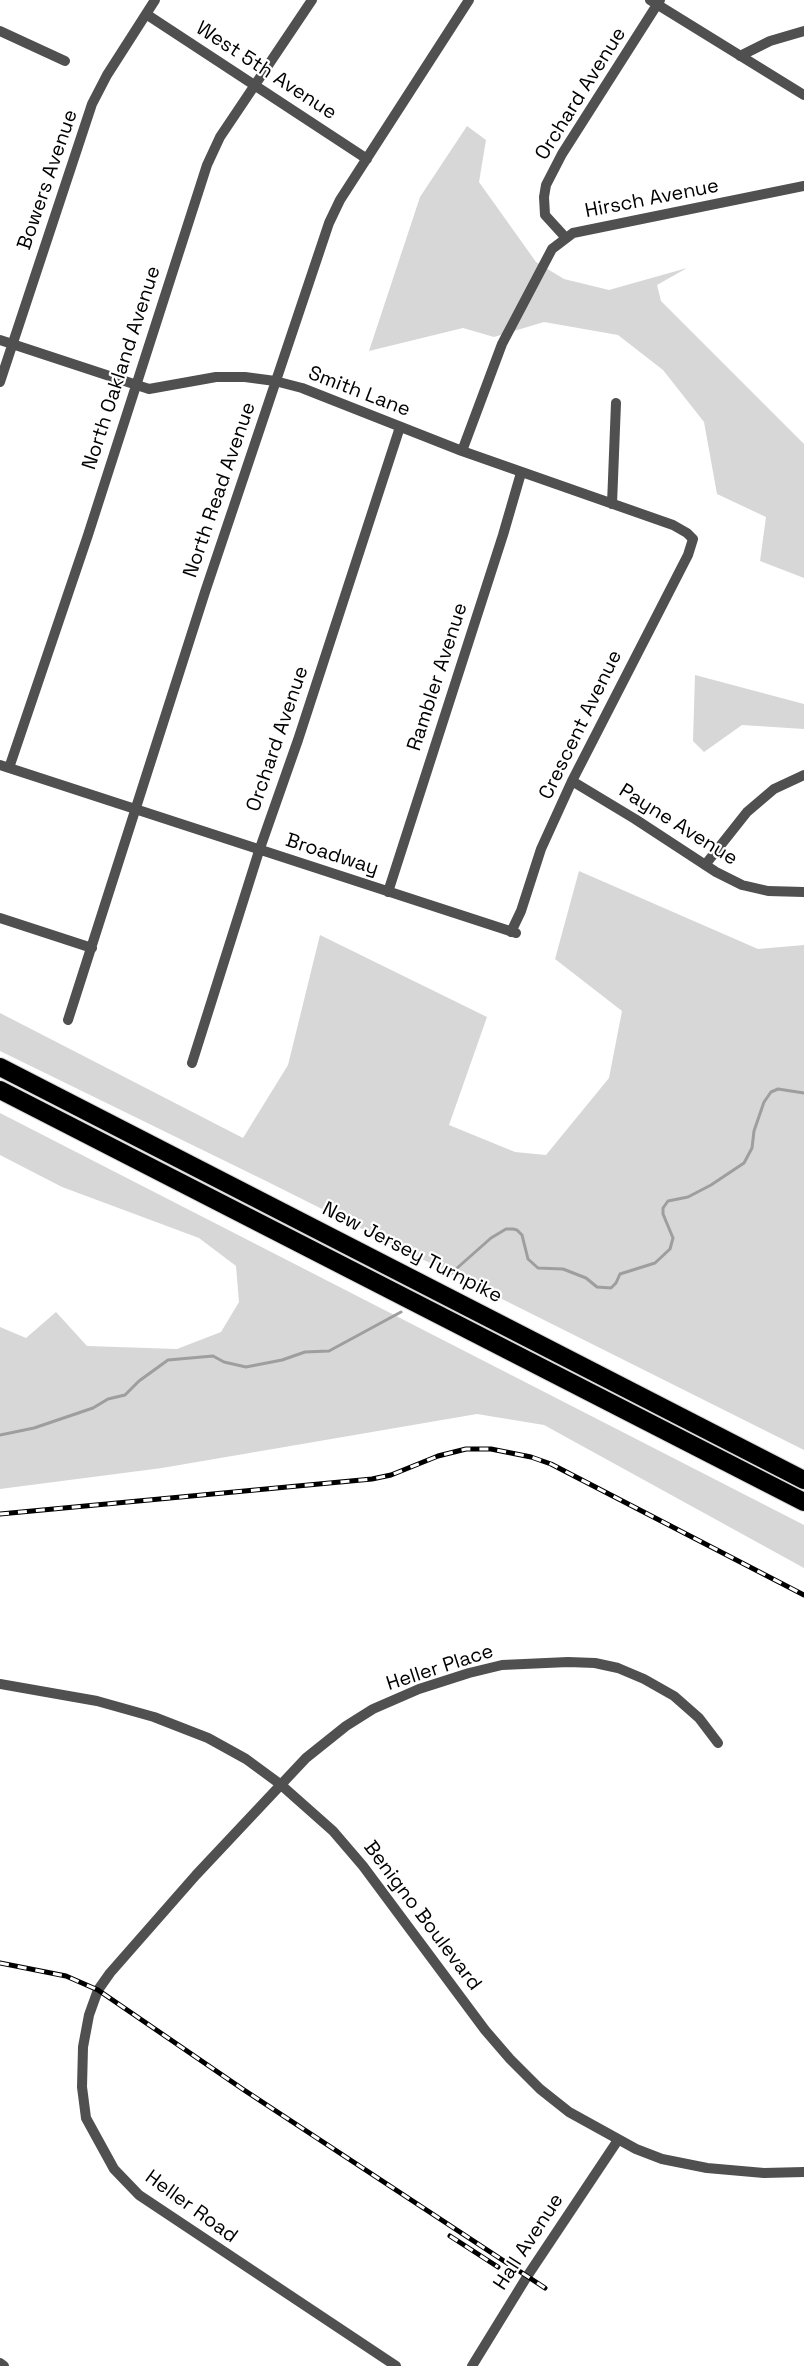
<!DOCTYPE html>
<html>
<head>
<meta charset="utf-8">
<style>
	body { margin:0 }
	canvas { display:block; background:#fff }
</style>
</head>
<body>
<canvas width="804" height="2366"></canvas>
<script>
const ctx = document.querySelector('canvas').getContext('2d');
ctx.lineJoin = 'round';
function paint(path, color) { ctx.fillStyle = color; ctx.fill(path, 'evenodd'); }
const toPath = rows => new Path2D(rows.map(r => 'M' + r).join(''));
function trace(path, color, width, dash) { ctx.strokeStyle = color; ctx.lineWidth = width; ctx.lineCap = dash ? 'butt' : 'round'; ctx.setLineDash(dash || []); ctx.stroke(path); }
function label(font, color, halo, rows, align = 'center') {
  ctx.font = font + ' "Space Grotesk",sans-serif'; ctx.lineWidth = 4.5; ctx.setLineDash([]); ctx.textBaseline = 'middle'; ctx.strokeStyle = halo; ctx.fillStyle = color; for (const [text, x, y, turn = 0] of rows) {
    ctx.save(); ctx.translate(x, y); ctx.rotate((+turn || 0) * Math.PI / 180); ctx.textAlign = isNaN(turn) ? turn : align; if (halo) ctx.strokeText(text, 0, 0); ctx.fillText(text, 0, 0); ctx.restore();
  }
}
const green = toPath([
	[467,126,486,140,479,182,536,262,564,279,609,290,687,268,657,285,661,301,804,444,804,578,760,561,766,517,717,494,704,422,663,370,618,335,544,322,494,337,463,328,369,351,420,197],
	[695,675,804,704,804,729,742,725,704,752,693,741],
	[579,871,758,949,804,945,804,1450,266,1181,0,1051,0,1013,243,1138,288,1065,320,935,487,1017,449,1125,515,1152,546,1155,609,1078,622,1011,555,959],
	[0,1113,804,1525,804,1568,544,1425,477,1414,162,1468,0,1489,0,1327,26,1338,56,1312,87,1346,177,1349,221,1332,239,1302,236,1266,199,1238,62,1187,0,1155]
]);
const stream = toPath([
	[447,1277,491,1238,506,1229,513,1229,517,1230,522,1235,528,1259,538,1268,563,1269,586,1278,597,1287,611,1288,616,1283,620,1274,655,1263,670,1249,673,1238,663,1214,663,1208,668,1201,688,1197,711,1185,744,1163,752,1148,754,1131,764,1102,771,1092,778,1089,804,1093],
	[0,1435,34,1428,93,1408,108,1399,125,1395,139,1381,168,1360,213,1356,224,1362,246,1367,282,1360,305,1352,329,1351,401,1312]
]);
const street = toPath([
	[650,0,804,95],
	[146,14,367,159],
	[0,31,65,61],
	[740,56,770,41,804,31],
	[566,238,545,215,544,197,546,185,562,154,660,0],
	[0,340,149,389,216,377,245,377,275,381,302,388,462,451,673,525,687,533,693,539,688,555,572,781,541,849,521,911,511,932],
	[0,382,92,104,107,75,155,0],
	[462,451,502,344,552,249,573,233,804,186],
	[612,504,616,403],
	[0,765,516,933],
	[9,768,88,535,207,165,220,137,312,0],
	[572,781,635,819,716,872,742,885,768,891,804,892],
	[705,865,747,812,774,789,804,775],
	[388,892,503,535,521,473],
	[0,918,92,948],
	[68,1020,205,592,329,223,340,200,469,0],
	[192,1063,259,851,298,740,400,427],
	[0,1684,97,1701,154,1717,208,1738,246,1759,280,1784,333,1831,363,1866,485,2030,510,2059,540,2089,569,2112,636,2149,662,2159,707,2168,764,2173,804,2172],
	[0,2363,4,2366],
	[396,2366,139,2195,114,2169,86,2118,82,2087,83,2047,89,2015,98,1990,110,1973,196,1875,306,1758,346,1726,373,1709,419,1689,469,1673,502,1665,568,1662,595,1663,618,1668,644,1679,674,1696,699,1718,718,1743],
	[472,2366,528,2275,618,2140]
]);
const highway = toPath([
	[0,1067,804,1480],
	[0,1090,804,1502]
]);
const rail = toPath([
	[0,1514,372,1479,391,1475,438,1456,466,1449,491,1449,531,1457,551,1464,804,1595],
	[0,1963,66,1976,98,1990,244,2090,545,2288],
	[450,2236,498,2267]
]);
const streetNames = [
	["West 5th Avenue",266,71,33],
	["Orchard Avenue",581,94,-58],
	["Bowers Avenue",48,180,-71],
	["Hirsch Avenue",652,199,-11],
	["North Oakland Avenue",122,368,-72],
	["Smith Lane",359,392,21],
	["North Read Avenue",220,490,-71],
	["Rambler Avenue",438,677,-72],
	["Crescent Avenue",581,725,-64],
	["Orchard Avenue",278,739,-71],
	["Payne Avenue",678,825,32],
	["Broadway",332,855,18],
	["New Jersey Turnpike",412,1253,27],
	["Heller Place",440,1668,-18],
	["Benigno Boulevard",422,1916,53],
	["Heller Road",191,2207,36],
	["Hall Avenue",529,2242,-57]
];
paint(green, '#d7d7d7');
trace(stream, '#9e9e9e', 3);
trace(highway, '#dbdbdb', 20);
trace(street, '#505050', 10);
trace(highway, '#000', 18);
trace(rail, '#000', 5);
trace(rail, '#fff', 3, [9]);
label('20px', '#000', '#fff', streetNames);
</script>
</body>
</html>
